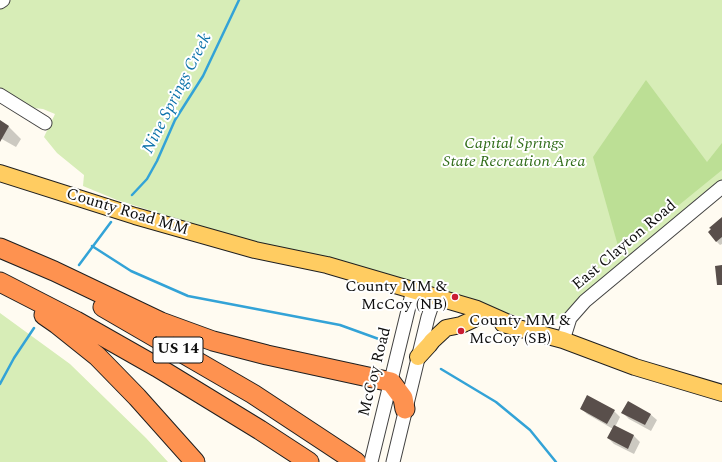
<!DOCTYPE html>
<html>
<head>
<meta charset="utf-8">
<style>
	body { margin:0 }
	canvas { display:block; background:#fffbf1 }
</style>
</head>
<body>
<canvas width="722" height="462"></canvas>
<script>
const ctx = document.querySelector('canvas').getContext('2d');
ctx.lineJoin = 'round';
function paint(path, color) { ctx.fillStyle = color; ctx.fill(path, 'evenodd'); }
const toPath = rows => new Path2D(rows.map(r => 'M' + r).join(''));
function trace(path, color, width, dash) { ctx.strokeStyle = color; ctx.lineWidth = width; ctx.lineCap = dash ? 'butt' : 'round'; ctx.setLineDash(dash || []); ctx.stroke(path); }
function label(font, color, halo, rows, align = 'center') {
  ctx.font = font + ' Spectral,serif'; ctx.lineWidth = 4; ctx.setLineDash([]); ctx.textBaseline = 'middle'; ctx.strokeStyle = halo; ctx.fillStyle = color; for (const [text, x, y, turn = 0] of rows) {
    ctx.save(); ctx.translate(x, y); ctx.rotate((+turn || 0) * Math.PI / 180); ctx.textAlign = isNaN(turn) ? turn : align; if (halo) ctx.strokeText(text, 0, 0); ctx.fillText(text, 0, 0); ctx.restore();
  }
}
const green = toPath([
	[10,0,722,0,722,187,559,318,553,321,525,318,373,275,288,254,117,200,83,186,84,175,57,153,44,137,55,114,43,109,34,108,0,88,0,8],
	[0,313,70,364,146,438,168,462,0,462]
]);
const forest = toPath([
	[646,80,707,162,722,143,722,170,620,253,593,157]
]);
const shadow = toPath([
	[0,122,9,127,21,139,16,147,0,138],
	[722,221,722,244,720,245,716,241],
	[581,408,614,411,620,417,615,427,634,436,640,442,634,454,614,444,608,438,613,429,587,414],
	[623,413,650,414,657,420,651,431,629,419]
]);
const stream = toPath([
	[132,195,147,179,157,161,175,120,203,76,239,0],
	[92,246,131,271,188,296,340,325,387,342],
	[79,265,111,222],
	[441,369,496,402,530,430,556,462],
	[0,384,14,358,34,328]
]);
const building = toPath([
	[0,120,9,126,0,142],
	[722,217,722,237,716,242,708,232,711,229,709,228],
	[722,265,722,285,717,285,715,266],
	[587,395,615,410,607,424,580,409],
	[628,401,651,414,645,425,621,413],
	[614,425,634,435,628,449,607,438]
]);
const minor = toPath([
	[0,2,3,0],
	[0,95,45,123],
	[563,340,570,318,585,301,722,187],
	[371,462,413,290],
	[393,462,428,317,435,296]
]);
const major = toPath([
	[0,173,135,216,255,250,327,265,477,309,513,325],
	[503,324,563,340,635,367,722,393],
	[418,357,429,345,432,341,446,328,461,325,474,319]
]);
const highway = toPath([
	[0,248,54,271,161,322,213,341,267,355,391,382,403,398,405,409],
	[0,282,76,321,157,367,260,430,309,462],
	[103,307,253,394,356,462],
	[44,315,57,324,97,356,137,397,195,462]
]);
const markers = [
	[455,297,4,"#ca1c32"],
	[461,331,4,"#ca1c32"]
];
const shields = [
	[178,350,50]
];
const shieldNames = [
	["US 14",178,350]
];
const parkNames = [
	["Capital Springs",514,145],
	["State Recreation Area",514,163]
];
const streetNames = [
	["County Road MM",127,213,17],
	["East Clayton Road",625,246,-40],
	["McCoy Road",376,372,-76]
];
const poiNames = [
	["County MM &",447,288],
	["McCoy (NB)",447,306],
	["County MM &",469,322,"left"],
	["McCoy (SB)",469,340,"left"]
];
const waterNames = [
	["Nine Springs Creek",178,94,-63]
];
paint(green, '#d7edb7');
paint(forest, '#bcdf95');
paint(shadow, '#0003');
trace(stream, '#33a3d7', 2.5);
paint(building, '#594f4b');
trace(minor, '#424242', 15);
trace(major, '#202020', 18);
trace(highway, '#202020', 21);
trace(minor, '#fff', 13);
trace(major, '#ffcc61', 16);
trace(highway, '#fe9250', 19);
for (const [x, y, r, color] of markers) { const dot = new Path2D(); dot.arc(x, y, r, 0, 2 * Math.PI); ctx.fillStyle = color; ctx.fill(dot); trace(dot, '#fff', 1.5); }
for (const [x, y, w] of shields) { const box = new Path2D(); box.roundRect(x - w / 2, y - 13, w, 26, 3); ctx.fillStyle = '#fff'; ctx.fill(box); trace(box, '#0f0f0f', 1); }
label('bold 15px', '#0f0f0f', null, shieldNames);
label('italic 16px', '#316d1a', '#fff', parkNames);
label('16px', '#0f0f0f', '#fff', streetNames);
label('16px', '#0f0f0f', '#fff', poiNames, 'right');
label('italic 17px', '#0e73ab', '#fff', waterNames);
</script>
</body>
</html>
